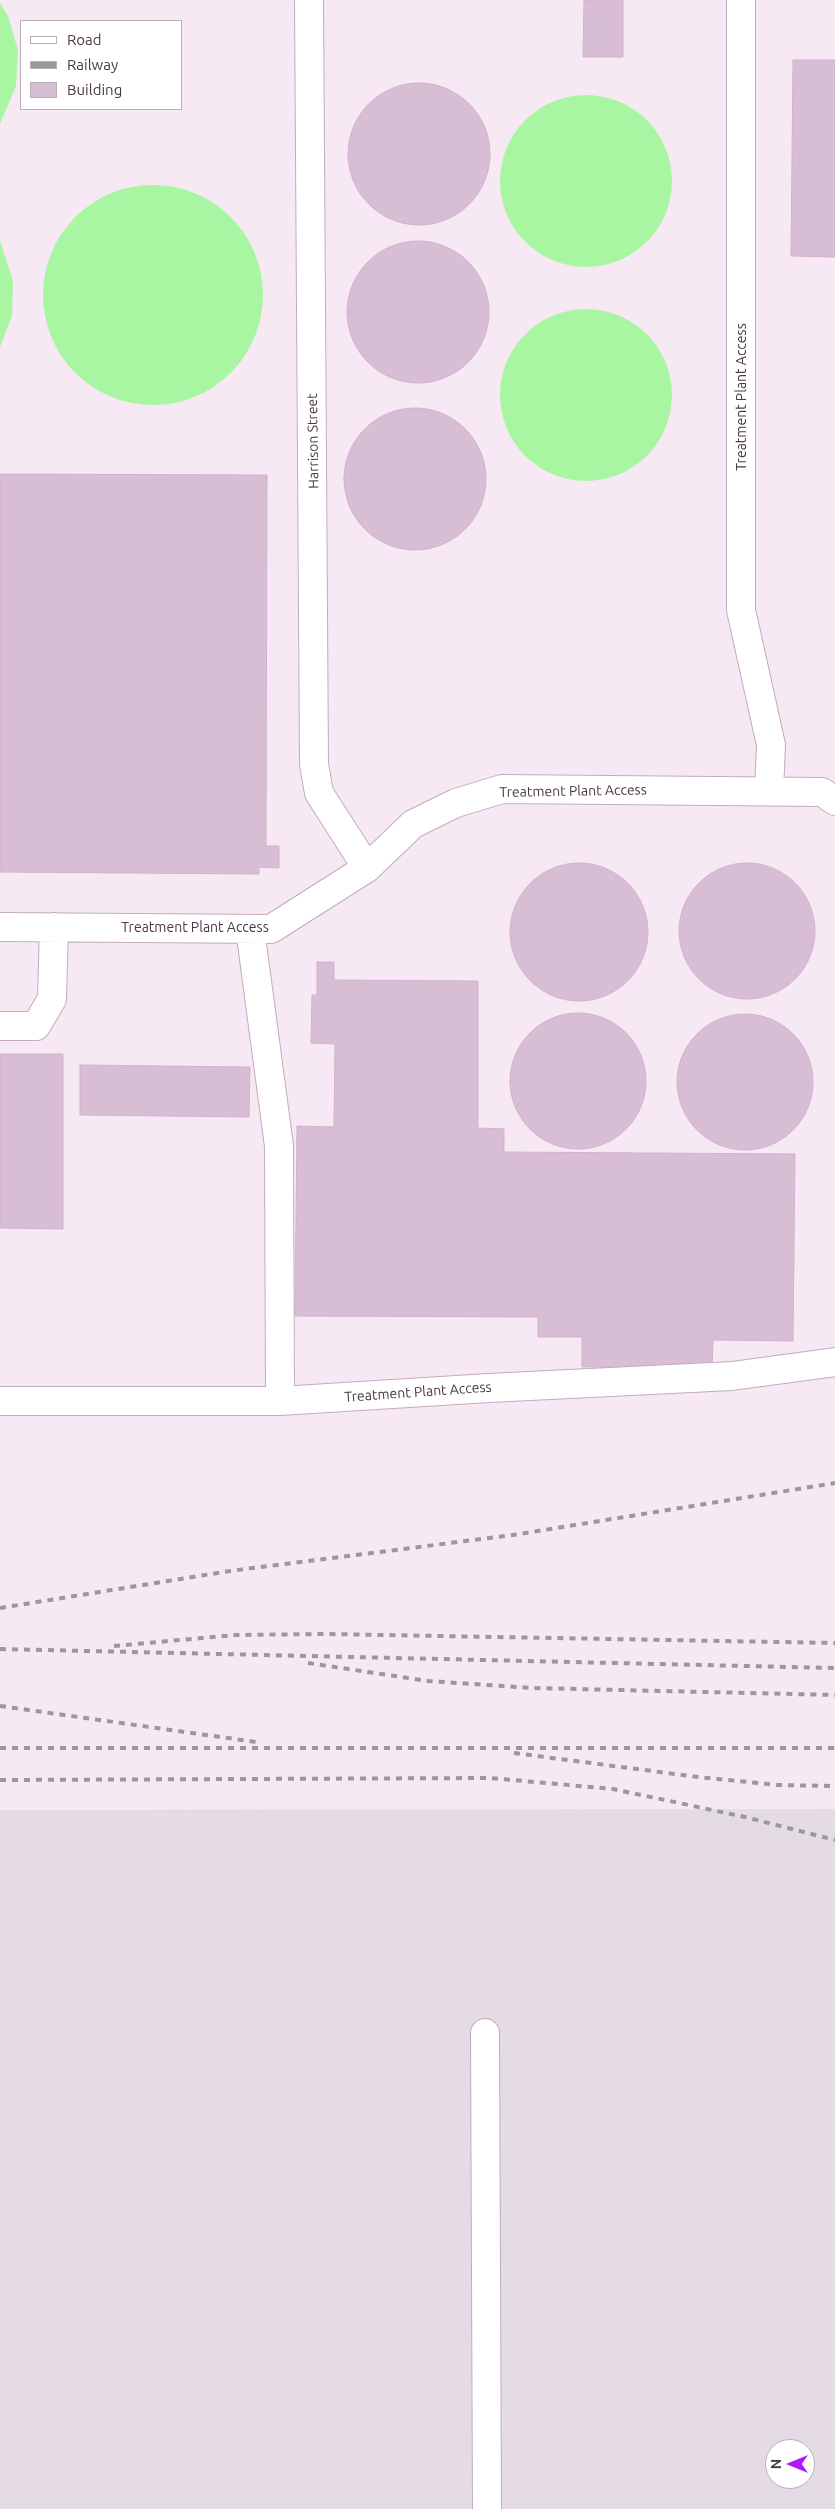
<!DOCTYPE html>
<html>
<head>
<meta charset="utf-8">
<style>
	body { margin:0 }
	#map { position:relative; width:835px; height:2509px; overflow:hidden; background:#f6e9f3; font-family:Ubuntu,sans-serif }
	canvas { display:block }
	.legend { position:absolute; left:20px; top:20px; width:162px; height:90px; box-sizing:border-box; background:#fff; border:1px solid #b7afb6; margin:0; padding:6px 9px; list-style:none; font-size:15px; color:#4a3748 }
	.legend li { display:flex; align-items:center; gap:10px; height:25px }
	.legend b { width:25px; border:1px solid #b7afb6 }
	.north { position:absolute; left:765px; top:2439px; width:50px; height:50px; box-sizing:border-box; background:#fff; border:1px solid #b7afb6; border-radius:50%; rotate:270deg; font-size:14px; font-weight:700; line-height:20px; text-align:center; color:#4a3748 }
	.north::after { content:''; display:block; margin:auto; width:18px; height:22px; background:#b117ff; clip-path:polygon(50% 0,100% 100%,50% 72%,0 100%) }
</style>
</head>
<body>
<div id="map">
<canvas width="835" height="2509"></canvas>
<ul class="legend">
<li><b style="height:6px;background:#fff"></b>Road</li>
<li><b style="height:6px;background:#999"></b>Railway</li>
<li><b style="height:14px;background:#d8bed5"></b>Building</li>
</ul>
<div class="north">N</div>
</div>
<script>
const ctx = document.querySelector('canvas').getContext('2d');
ctx.lineJoin = 'round';
function paint(path, color) { ctx.fillStyle = color; ctx.fill(path, 'evenodd'); }
const toPath = rows => new Path2D(rows.map(r => 'M' + r).join(''));
function trace(path, color, width, dash) { ctx.strokeStyle = color; ctx.lineWidth = width; ctx.lineCap = dash ? 'butt' : 'round'; ctx.setLineDash(dash || []); ctx.stroke(path); }
function label(font, color, halo, rows, align = 'center') {
  ctx.font = font + ' Ubuntu,sans-serif'; ctx.lineWidth = 4; ctx.setLineDash([]); ctx.textBaseline = 'middle'; ctx.strokeStyle = halo; ctx.fillStyle = color; for (const [text, x, y, turn = 0] of rows) {
    ctx.save(); ctx.translate(x, y); ctx.rotate((+turn || 0) * Math.PI / 180); ctx.textAlign = isNaN(turn) ? turn : align; if (halo) ctx.strokeText(text, 0, 0); ctx.fillText(text, 0, 0); ctx.restore();
  }
}
const industrial = toPath([
	[835,1809,835,2509,0,2509,0,1810],
	[775,2449,805,2449,805,2479,775,2479]
]);
const water = toPath([
	[0,3,8,16,18,50,16,86,0,124],
	'500 181a86 86 0 1 1 172 0a86 86 0 1 1-172 0Z',
	'43 295a110 110 0 1 1 220 0a110 110 0 1 1-220 0Z',
	[0,241,13,281,12,316,0,347],
	'500 395a86 86 0 1 1 172 0a86 86 0 1 1-172 0Z'
]);
const building = toPath([
	[584,0,623,0,623,57,583,57,584,0],
	[793,60,835,60,835,257,791,256,793,60],
	'348 154a71 71 0 1 1 142 0a71 71 0 1 1-142 0Z',
	'347 312a71 71 0 1 1 142 0a71 71 0 1 1-142 0Z',
	'344 479a71 71 0 1 1 142 0a71 71 0 1 1-142 0Z',
	[0,474,267,475,266,846,279,846,279,868,259,867,259,874,0,872,0,474],
	'679 931a68 68 0 1 1 136 0a68 68 0 1 1-136 0Z',
	'510 932a69 69 0 1 1 138 0a69 69 0 1 1-138 0Z',
	[317,962,334,962,334,980,478,981,478,1128,504,1129,504,1152,795,1154,793,1341,713,1340,712,1368,582,1367,582,1337,538,1337,538,1317,295,1316,297,1126,334,1127,335,1044,311,1043,312,995,317,995,317,962],
	'510 1081a68 68 0 1 1 136 0a68 68 0 1 1-136 0Z',
	'677 1082a68 68 0 1 1 136 0a68 68 0 1 1-136 0Z',
	[0,1054,63,1054,63,1229,0,1228,0,1054],
	[80,1065,250,1067,249,1117,80,1115,80,1065]
]);
const minor = toPath([
	[309,0,314,764,319,793,367,868],
	[741,0,741,610,771,745,769,791],
	[0,927,271,929,367,868,413,824,456,803,502,789,822,792,835,801],
	[250,929,279,1146,280,1401],
	[0,1026,36,1026,52,999,54,927],
	[0,1401,280,1401,489,1388,732,1376,835,1362],
	[485,2033,487,2509]
]);
const rail = toPath([
	[0,1608,230,1571,513,1535,835,1483],
	[114,1646,235,1635,327,1634,835,1643],
	[0,1649,835,1668],
	[308,1663,428,1681,533,1688,835,1695],
	[0,1706,256,1742],
	[0,1748,835,1748],
	[514,1753,698,1777,778,1785,835,1786],
	[0,1780,490,1778,613,1789,745,1817,835,1840]
]);
const streetNames = [
	["Treatment Plant Access",741,397,-90],
	["Harrison Street",313,441,-91],
	["Treatment Plant Access",573,791,-1],
	["Treatment Plant Access",195,927],
	["Treatment Plant Access",418,1392,-4]
];
paint(industrial, '#e5dbe5');
paint(water, '#a9f6a2');
paint(building, '#d8bed5');
trace(building, '#d4b0cf', 1);
trace(minor, '#c2abbe', 30);
trace(minor, '#fff', 28);
trace(rail, '#999', 4, [6, 6]);
label('14px', '#4a3748', '#fff', streetNames);
</script>
</body>
</html>
